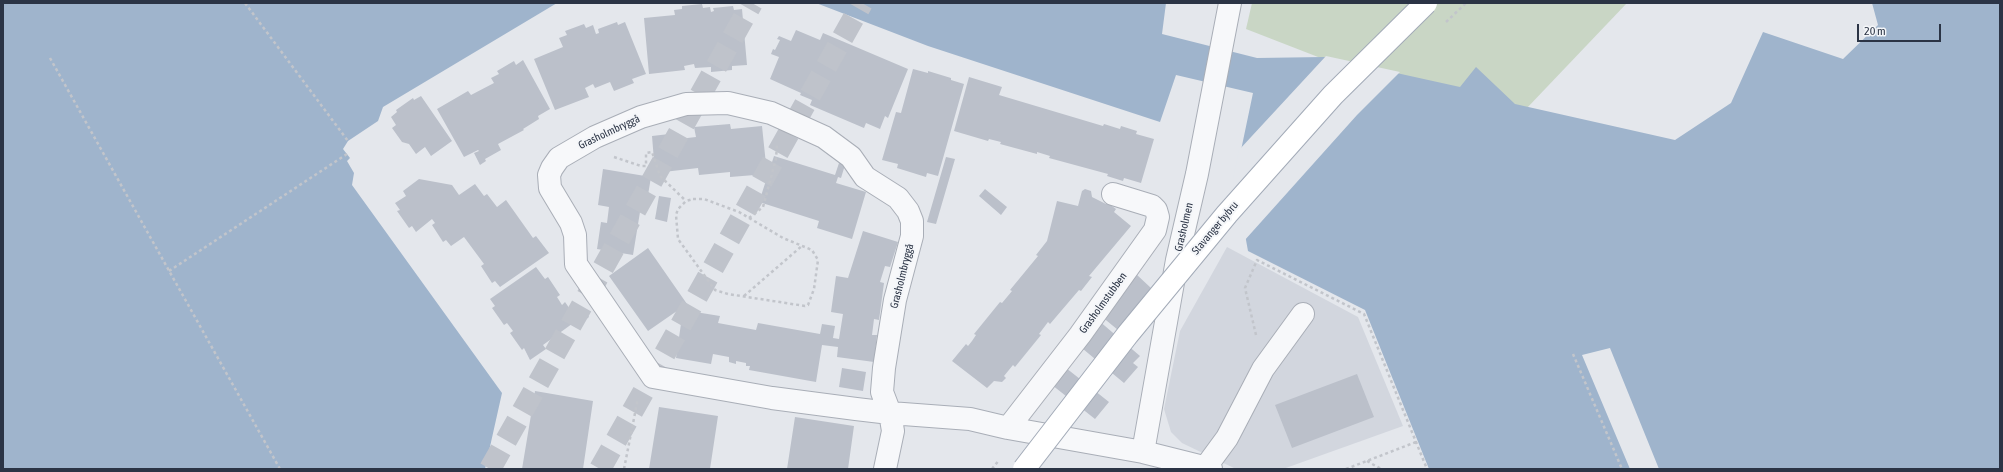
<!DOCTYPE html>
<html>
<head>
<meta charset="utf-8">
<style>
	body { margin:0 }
	#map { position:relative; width:2003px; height:472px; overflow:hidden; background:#e4e7ec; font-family:"Asap Condensed",sans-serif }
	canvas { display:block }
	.frame { position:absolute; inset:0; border:4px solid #2b3445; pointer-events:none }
	.scale { position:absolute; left:1857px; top:24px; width:84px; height:18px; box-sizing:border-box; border:2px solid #2b3445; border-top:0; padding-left:5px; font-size:12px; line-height:14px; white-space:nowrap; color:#2b3445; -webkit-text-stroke:3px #f4f6f9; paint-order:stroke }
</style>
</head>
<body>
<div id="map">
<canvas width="2003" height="472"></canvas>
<div class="frame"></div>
<div class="scale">20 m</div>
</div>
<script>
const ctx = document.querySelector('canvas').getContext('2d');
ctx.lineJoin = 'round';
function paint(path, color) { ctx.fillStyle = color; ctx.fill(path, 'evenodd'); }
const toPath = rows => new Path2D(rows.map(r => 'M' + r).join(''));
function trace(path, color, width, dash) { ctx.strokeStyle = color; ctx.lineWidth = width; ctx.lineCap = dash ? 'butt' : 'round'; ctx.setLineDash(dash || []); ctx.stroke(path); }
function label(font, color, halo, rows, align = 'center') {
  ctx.font = font + ' "Asap Condensed",sans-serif'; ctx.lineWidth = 4; ctx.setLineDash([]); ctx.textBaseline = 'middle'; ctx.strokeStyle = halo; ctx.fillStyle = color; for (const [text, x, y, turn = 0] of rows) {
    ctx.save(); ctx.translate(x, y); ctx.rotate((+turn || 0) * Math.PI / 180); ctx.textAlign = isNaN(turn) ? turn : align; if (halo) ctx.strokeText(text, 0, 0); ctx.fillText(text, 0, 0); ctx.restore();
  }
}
const built = toPath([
	[1227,247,1358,317,1403,426,1283,469,1236,469,1182,443,1171,432,1164,409,1180,331]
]);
const green = toPath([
	[1252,3,1627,3,1506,130,1246,29]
]);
const water = toPath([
	[3,3,557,3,383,107,378,121,348,141,343,149,350,158,347,161,354,173,352,185,502,393,485,469,3,469],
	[816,3,1166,3,1162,34,1257,58,1324,57,1460,87,1476,67,1515,104,1675,140,1731,103,1763,32,1843,59,1878,25,1872,3,2000,3,2000,469,1659,469,1610,348,1582,355,1630,469,1429,469,1365,310,1248,251,1235,179,1253,93,1176,75,1160,122,928,46]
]);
const pier = toPath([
	[1326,56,1400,72,1357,115,1244,241,1233,178,1239,150]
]);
const building = toPath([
	[702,4,703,8,710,7,711,12,714,11,713,8,733,6,734,10,742,9,747,65,732,66,732,70,711,72,711,67,695,68,694,64,684,66,685,70,649,74,644,18,675,15,674,10,682,9,682,6],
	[617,22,618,25,625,22,646,74,632,79,634,83,614,91,610,82,595,88,593,84,585,88,589,97,555,110,534,59,563,47,559,38,567,35,565,31,584,24,586,28,593,25,596,34,599,33,598,29],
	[796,30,820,40,823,33,908,69,888,118,885,116,880,129,866,123,864,128,810,105,812,100,800,95,801,93,770,79,779,57,771,54,773,49,775,50,780,40,777,39,779,36,791,41],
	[523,60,550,109,538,116,539,119,523,129,524,130,498,144,501,150,485,159,486,161,480,165,474,153,479,151,478,150,464,157,437,109,468,91,471,95,494,83,491,78,499,74,497,71,514,61,516,65],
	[913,69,928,73,928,71,951,78,951,80,964,84,938,176,927,173,926,177,897,168,898,164,882,160,896,112,901,113],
	[969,77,1002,87,999,95,1103,126,1104,124,1120,129,1121,126,1137,131,1136,134,1154,139,1141,183,1124,178,1123,181,1107,176,1108,174,1049,158,1050,156,1037,152,1037,154,1000,144,1001,142,989,139,988,141,954,131],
	[421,96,452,141,431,156,425,147,416,154,409,144,402,142,392,128,396,125,391,117,397,112,396,110,413,98,414,100],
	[730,124,731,129,762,126,767,174,730,177,730,172,699,175,698,168,655,173,652,136,678,133,679,139,696,137,694,127],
	[774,156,835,175,839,163,845,165,841,178,838,177,836,183,866,192,852,239,817,228,819,221,759,202],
	[946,157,955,159,936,224,927,222],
	[603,169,651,177,645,213,640,212,633,255,597,249,601,222,607,223,609,207,598,205],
	[419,179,452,185,459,195,475,184,484,196,487,194,497,207,506,200,533,238,536,236,549,253,500,287,495,281,492,283,481,266,484,264,464,237,451,246,446,240,443,242,432,225,435,223,432,219,416,232,412,226,409,228,397,211,400,210,395,203,406,196,403,191],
	[985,189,1007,207,1001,215,979,196],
	[1085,189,1091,191,1092,197,1106,204,1108,203,1116,209,1114,212,1131,226,1089,276,1092,277,1081,291,1079,290,1050,324,1048,322,1039,334,1041,335,1015,367,1013,365,1004,376,1006,378,1002,382,994,381,987,388,952,361,966,344,968,346,972,341,976,335,974,334,1000,302,1002,303,1012,291,1010,290,1038,256,1036,255,1047,241,1057,201,1078,206,1082,191],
	[659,196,671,198,667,222,655,219],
	[863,231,898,242,890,267,885,266,880,282,884,283,879,320,874,319,872,335,877,335,874,362,837,357,838,347,822,345,816,382,749,370,750,366,746,366,746,363,736,361,736,364,729,362,729,357,713,354,711,364,676,358,683,310,720,316,718,323,756,330,758,323,820,334,822,324,835,326,833,338,839,339,843,314,831,312,836,276,848,278],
	[648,248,687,304,648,331,609,276],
	[536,267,545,279,548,277,560,295,557,297,562,305,565,302,577,319,586,312,589,317,579,325,576,321,543,345,546,349,530,360,524,348,522,350,510,333,513,331,507,323,504,325,492,308,495,306,490,299],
	[1136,274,1151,288,1124,321,1142,335,1135,344,1101,316],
	[1098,320,1140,356,1133,363,1138,367,1124,383,1077,344],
	[1061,364,1109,402,1095,419,1047,381],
	[842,368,866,372,863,391,839,387],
	[1357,374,1374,417,1292,448,1275,405],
	[535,391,593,401,583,469,522,469],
	[659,407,718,416,710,469,649,469],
	[795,417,854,426,848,469,787,469]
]);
const highwayTunnel = toPath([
	[490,469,752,3],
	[600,469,862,3]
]);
const path = toPath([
	[245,3,348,141],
	[50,58,280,469],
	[614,157,641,166,646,166,646,153,652,152,660,176,686,201],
	[693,199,704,199,739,212,783,238,812,250,818,260,814,289,808,305,805,306,728,294,715,290,678,239,676,215,678,209,686,201,693,199],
	[749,218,763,207,776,159,777,144],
	[169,271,347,154],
	[744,296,803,245],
	[1256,335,1245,288,1257,260,1364,314,1427,469],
	[1573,354,1622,469],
	[1367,461,1381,469],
	[624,469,638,398],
	[1346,469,1416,442]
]);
const minor = toPath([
	[1008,428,1080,335,1155,230,1158,217,1156,210,1152,206,1113,194],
	[1143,452,1177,260,1197,174,1230,3],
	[1205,468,1227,438,1263,369,1303,314],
	[885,469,893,431,890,413,882,392,884,368,895,300,912,236,912,221,908,211,898,198,865,177,851,157,824,137,771,113,728,103,686,104,641,117,595,137,559,158,552,168,549,175,550,188,571,223,575,235,576,264,653,377,772,398,856,409,890,413,970,419,1008,428,1143,452,1211,469]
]);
const pathBridge = toPath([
	[1446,22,1466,3],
	[992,469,999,460]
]);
const majorBridge = toPath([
	[1024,469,1128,334,1227,214,1333,95,1426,3]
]);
const streetNames = [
	["Grasholmbryggå",609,132,-25],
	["Grasholmen",1184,227,-77],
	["Stavanger bybru",1215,228,-50],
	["Grasholmbryggå",902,276,-76],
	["Grasholmstubben",1103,303,-54]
];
paint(built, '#d2d6de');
paint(green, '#c9d6c5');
paint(water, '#9fb4cc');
paint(pier, '#e4e7ec');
paint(building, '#bbc0ca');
trace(highwayTunnel, '#bfc3cb', 22, [22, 11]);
trace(minor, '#a9aeb7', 24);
trace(path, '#c2c5cb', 2.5, [3, 3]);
trace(minor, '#f7f8fa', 22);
trace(majorBridge, '#a3abb8', 24, []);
trace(pathBridge, '#c2c5cb', 2.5, [3, 3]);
trace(majorBridge, '#fff', 22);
label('11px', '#2b3445', '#f4f6f9', streetNames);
</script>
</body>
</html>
